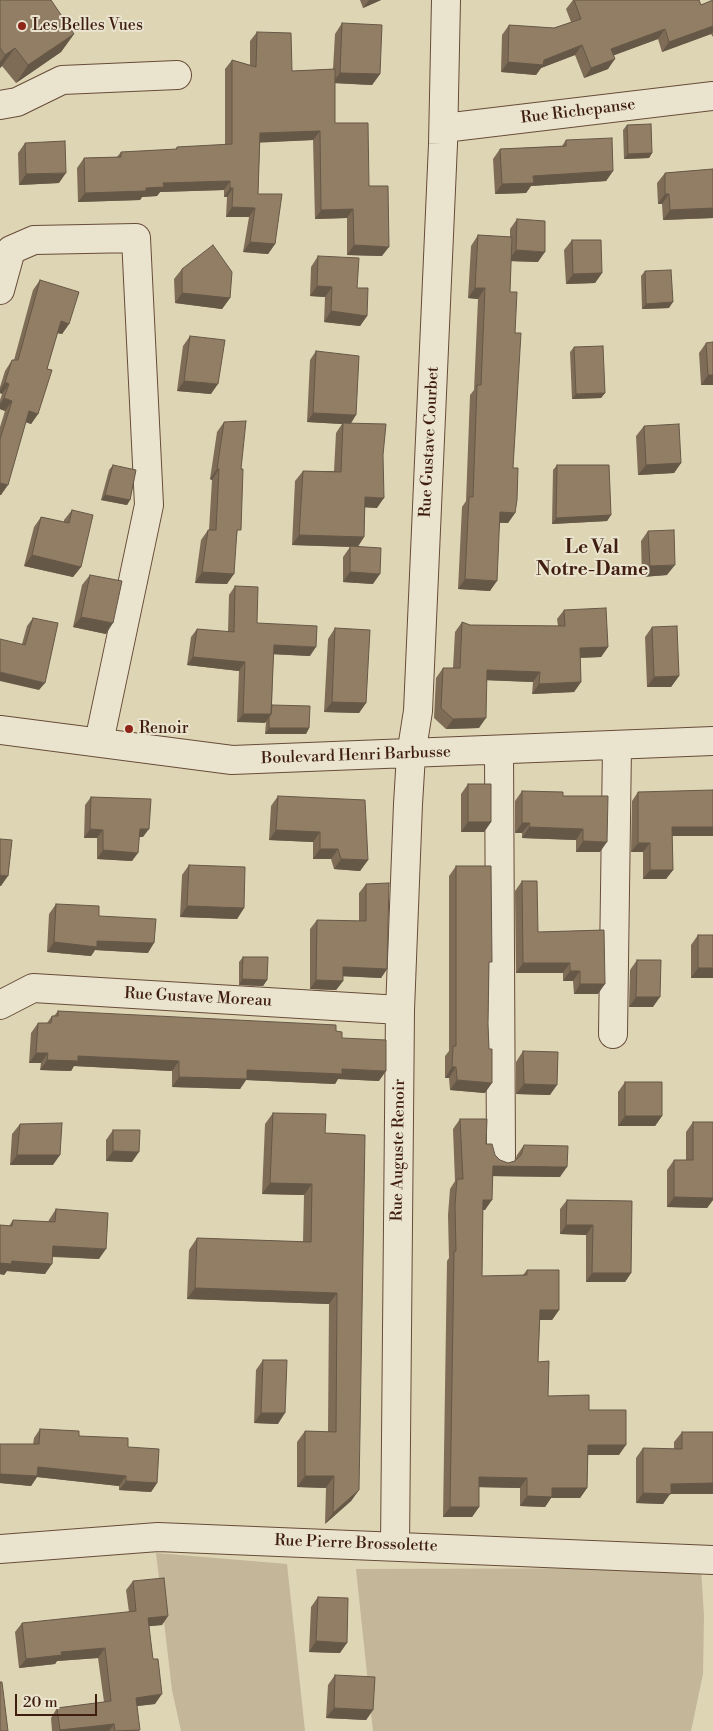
<!DOCTYPE html>
<html>
<head>
<meta charset="utf-8">
<style>
	body { margin:0 }
	#map { position:relative; width:713px; height:1731px; overflow:hidden; background:#ded5b5; font-family:"Libre Bodoni",serif }
	canvas { display:block }
	.scale { position:absolute; left:15px; top:1694px; width:82px; height:22px; box-sizing:border-box; border:2px solid #3f1e0f; border-top:0; padding-left:6px; font-size:15px; line-height:18px; white-space:nowrap; color:#3f1e0f; -webkit-text-stroke:4px #eae4cf; paint-order:stroke }
</style>
</head>
<body>
<div id="map">
<canvas width="713" height="1731"></canvas>
<div class="scale">20 m</div>
</div>
<script>
const ctx = document.querySelector('canvas').getContext('2d');
ctx.lineJoin = 'round';
function paint(path, color) { ctx.fillStyle = color; ctx.fill(path, 'evenodd'); }
const toPath = rows => new Path2D(rows.map(r => 'M' + r).join(''));
function trace(path, color, width, dash) { ctx.strokeStyle = color; ctx.lineWidth = width; ctx.lineCap = dash ? 'butt' : 'round'; ctx.setLineDash(dash || []); ctx.stroke(path); }
function label(font, color, halo, rows, align = 'center') {
  ctx.font = font + ' "Libre Bodoni",serif'; ctx.lineWidth = 4; ctx.setLineDash([]); ctx.textBaseline = 'middle'; ctx.strokeStyle = halo; ctx.fillStyle = color; for (const [text, x, y, turn = 0] of rows) {
    ctx.save(); ctx.translate(x, y); ctx.rotate((+turn || 0) * Math.PI / 180); ctx.textAlign = isNaN(turn) ? turn : align; if (halo) ctx.strokeText(text, 0, 0); ctx.fillText(text, 0, 0); ctx.restore();
  }
}
const green = toPath([
	[156,1553,287,1564,305,1731,181,1731,172,1690],
	[701,1568,704,1616,703,1674,691,1731,373,1731,356,1569]
]);
const minor = toPath([
	[0,105,17,102,62,80,177,75],
	[444,128,713,96],
	[0,290,11,250,34,240,136,238,149,505,99,742],
	[0,730,232,760,713,741],
	[499,751,501,1157],
	[0,1005,33,988,400,1010],
	[613,1034,617,746],
	[395,1546,400,1010,408,804,411,755,418,711,443,144,446,0],
	[0,1549,158,1537,713,1560]
]);
const wall = toPath([
	[0,0,74,34,61,52,16,83,2,66,0,68],
	[360,0,381,0,363,8],
	[573,0,699,0,701,5,713,0,713,37,711,34,662,52,658,39,614,55,608,69,584,78,575,55,541,68,536,75,501,72,502,35,509,25,554,28,571,22,566,9],
	[342,23,380,74,372,85,335,83,335,123,369,186,382,256,347,255,347,218,315,219,313,140,260,142,258,194,275,244,268,254,243,252,249,217,226,217,227,197,224,197,224,190,160,192,157,196,142,197,140,200,78,202,77,168,84,158,117,157,121,152,175,150,177,147,225,145,225,69,232,60,250,65,250,41,257,32,292,71,333,69,335,34],
	[627,125,652,153,649,158,624,159,623,130],
	[566,140,613,171,606,181,531,186,526,193,495,194,493,159,500,149,562,146],
	[25,143,59,183,19,185,18,153],
	[713,169,713,218,663,220,662,204,658,204,657,183,665,173],
	[517,219,538,262,511,261,510,292,515,333,513,468,515,513,508,523,500,523,490,591,458,589,462,507,466,501,470,395,474,390,478,299,468,298,471,246,478,235,510,237,510,229],
	[572,240,602,273,595,283,566,284,564,250],
	[318,256,357,288,367,316,360,326,324,322,325,297,310,296,311,267],
	[182,269,230,298,222,309,175,303,174,279],
	[645,271,669,308,642,309,641,276],
	[40,280,69,324,62,334,57,333,47,369,38,414,31,424,26,422,1,495,0,495,0,427,5,411,0,409,0,400,2,394,0,393,0,387,5,371,12,360,14,360,33,290],
	[190,336,211,394,177,391,183,346],
	[706,343,713,385,701,385,699,353],
	[574,347,605,393,601,398,572,399,570,352],
	[316,351,351,423,377,508,365,507,364,537,358,547,373,584,343,582,343,557,350,547,292,545,295,481,303,471,334,471,336,433,342,424,307,422,310,360],
	[224,422,241,469,237,536,227,584,195,583,201,540,208,530,209,530,212,480,210,479,217,432],
	[644,426,681,463,674,473,638,475,636,436],
	[113,465,130,500,127,505,101,500,109,470],
	[557,465,611,515,607,521,552,524,553,470],
	[72,510,81,567,73,577,24,566,34,527,41,517,64,522,64,520],
	[648,531,667,575,642,577,641,541],
	[90,575,106,634,73,627,82,585],
	[235,586,257,623,310,656,273,654,272,705,309,728,306,734,265,734,266,722,237,722,239,671,187,665,191,637,197,629,228,632,229,595],
	[564,610,608,647,601,657,580,658,581,682,574,692,532,694,533,682,487,680,479,728,446,729,434,718,436,678,443,668,453,668,455,632,462,622,470,625,558,626,557,619],
	[33,618,39,690,22,644,27,626],
	[652,627,679,676,671,687,647,687,645,637],
	[335,628,366,703,359,713,324,712,328,639],
	[468,784,491,822,484,832,461,832,461,794],
	[522,791,563,796,600,852,576,852,576,840,522,838,522,833,515,833,515,801],
	[638,792,672,836,673,870,666,879,643,879,643,852,631,852,632,801],
	[278,796,368,860,360,871,334,869,331,859,313,859,313,842,269,840,271,806],
	[91,797,143,837,139,837,132,861,97,859,97,838,84,838,85,805],
	[189,865,244,908,237,919,180,917,182,875],
	[456,866,489,967,488,1024,489,1049,485,1093,450,1090,449,1078,445,1078,445,1056,449,1051,449,876],
	[522,881,538,932,604,930,598,994,574,994,573,981,563,981,563,973,516,973,515,891],
	[366,884,387,969,381,978,343,976,343,981,336,990,310,989,310,929,317,920,359,921,359,893],
	[56,904,99,916,148,953,95,950,91,956,47,952,49,914],
	[698,935,713,935,713,978,691,978,691,945],
	[243,957,267,980,263,986,239,985,239,962],
	[637,960,653,1007,629,1007,630,970],
	[58,1011,336,1031,379,1081,338,1079,335,1084,246,1080,240,1089,172,1087,172,1071,74,1066,71,1071,40,1070,41,1063,29,1063,31,1033,38,1023,47,1023,52,1016,54,1016],
	[523,1051,550,1095,516,1094,516,1062],
	[625,1082,662,1116,655,1126,618,1126,618,1092],
	[273,1113,325,1133,359,1490,351,1501,325,1524,326,1488,297,1487,297,1442,305,1431,328,1432,329,1304,187,1299,189,1250,197,1238,303,1242,304,1195,262,1194,265,1124],
	[460,1119,486,1144,495,1155,500,1160,508,1163,515,1161,517,1155,524,1145,560,1177,493,1176,485,1210,483,1210,482,1276,523,1275,527,1270,559,1310,552,1320,540,1320,538,1362,548,1396,589,1410,619,1455,588,1455,587,1488,580,1498,551,1498,545,1507,520,1506,520,1488,479,1487,479,1507,472,1517,443,1517,447,1261,449,1258,448,1215,450,1189,455,1181,453,1129],
	[693,1122,713,1122,713,1200,707,1208,667,1207,667,1170,674,1160,686,1160,686,1132],
	[20,1124,53,1165,10,1165,12,1134],
	[113,1130,132,1162,106,1161,106,1140],
	[567,1200,632,1201,631,1273,625,1282,586,1282,586,1235,560,1234,560,1209],
	[56,1209,99,1259,52,1257,45,1274,7,1271,4,1275,0,1274,0,1225,9,1226,13,1220,48,1222,49,1220],
	[263,1360,278,1424,254,1423,256,1370],
	[40,1429,79,1436,128,1447,157,1483,151,1492,119,1490,119,1486,37,1477,31,1486,0,1483,0,1444,33,1444,34,1438],
	[682,1432,713,1432,713,1494,670,1494,663,1504,636,1503,636,1458,643,1448,674,1449,674,1442],
	[133,1581,168,1616,162,1625,149,1626,155,1704,137,1706,139,1731,52,1731,51,1718,57,1708,104,1702,98,1658,57,1661,55,1664,19,1668,15,1632,22,1623,129,1612,126,1590],
	[318,1597,340,1653,309,1652,311,1607],
	[335,1675,373,1710,366,1720,326,1718,328,1685]
]);
const shadedWall = toPath([
	[369,0,381,0,363,8],
	[713,26,713,32,711,34,662,52,669,42],
	[665,29,658,39,604,59,611,49],
	[74,34,61,52,16,83,28,65],
	[582,45,575,55,541,68,536,75,501,72,508,62,544,60],
	[15,48,2,66,0,68,0,62,5,55],
	[615,59,608,69,584,78,591,68],
	[340,73,380,74,372,85,332,83],
	[320,131,313,140,253,143,260,133],
	[652,153,649,158,624,159,628,154],
	[613,171,606,181,531,186,526,193,495,194,502,184,533,176],
	[66,173,59,183,19,185,26,174],
	[230,181,224,190,160,192,157,196,142,197,140,200,78,202,85,193,146,188,163,183],
	[230,188,233,188,227,197,224,197],
	[665,194,669,194,662,204,658,204],
	[232,207,255,208,249,217,226,217],
	[713,208,713,218,663,220,670,210],
	[353,209,347,218,315,219,321,210],
	[250,242,275,244,268,254,243,252],
	[354,245,389,247,382,256,347,255],
	[516,250,545,252,538,262,508,261],
	[602,273,595,283,566,284,573,274],
	[317,286,332,287,325,297,310,296],
	[475,288,485,288,478,299,468,298],
	[182,293,230,298,222,309,175,303],
	[673,302,669,308,642,309,646,304],
	[331,311,367,316,360,326,324,322],
	[61,321,69,324,62,334,53,332],
	[708,375,713,375,713,385,701,385],
	[184,381,218,384,211,394,177,391],
	[5,382,9,384,2,394,0,393,0,390],
	[605,393,601,398,572,399,576,394],
	[4,398,12,401,5,411,0,409,0,404],
	[29,411,38,414,31,424,22,421],
	[313,413,356,415,350,425,343,423,342,424,307,422],
	[681,463,674,473,638,475,646,465],
	[217,469,219,469,212,480,210,479],
	[0,483,8,485,1,495,0,495],
	[105,495,130,500,127,505,101,500],
	[365,497,384,498,377,508,358,507],
	[500,512,515,513,508,523,493,522],
	[611,515,607,521,552,524,556,518],
	[299,535,364,537,357,547,292,545],
	[32,555,81,567,73,577,24,566],
	[675,565,667,575,642,577,650,566],
	[202,572,234,574,227,584,195,583],
	[350,572,380,574,373,584,343,582],
	[465,579,497,581,490,591,458,589],
	[81,617,113,623,106,634,73,627],
	[274,645,316,647,310,656,268,654],
	[608,647,601,657,573,658,580,648],
	[193,657,245,662,239,671,187,665],
	[487,670,540,672,533,682,480,680],
	[0,672,45,683,39,690,0,681],
	[679,676,671,687,647,687,654,677],
	[581,682,574,692,532,694,539,684],
	[332,702,366,703,359,713,324,712],
	[243,714,271,714,265,723,237,722],
	[486,718,479,728,446,729,453,719],
	[269,728,309,728,306,734,265,734],
	[468,822,491,822,484,832,461,832],
	[522,823,530,823,522,833,515,833],
	[529,827,583,829,576,840,522,838],
	[672,827,713,827,713,836,665,836],
	[90,829,103,830,97,838,84,838],
	[140,829,149,829,143,837,134,837],
	[276,830,320,832,313,842,269,840],
	[583,841,607,842,600,852,576,852],
	[638,843,650,843,643,852,631,852],
	[320,849,338,849,331,859,313,859],
	[103,850,138,853,132,861,97,859],
	[341,859,368,860,360,871,334,869],
	[650,870,673,870,666,879,643,879],
	[0,875,8,876,1,886,0,886],
	[187,906,244,908,237,919,180,917],
	[97,941,154,943,148,953,95,950,91,956,47,952,54,942],
	[523,963,570,963,563,973,516,973],
	[343,967,387,969,381,978,337,976],
	[698,968,713,968,713,978,691,978],
	[570,971,580,971,573,981,563,981],
	[242,979,267,980,263,986,239,985],
	[316,980,343,981,336,990,310,989],
	[580,984,605,984,598,994,574,994],
	[636,997,660,997,653,1007,629,1007],
	[36,1053,48,1053,41,1063,29,1063],
	[78,1056,179,1061,172,1071,74,1066,71,1071,40,1070,47,1060],
	[452,1067,456,1067,449,1078,445,1078],
	[342,1069,386,1071,379,1081,338,1079,335,1084,246,1080,240,1089,172,1087,179,1077,247,1070],
	[457,1080,492,1083,485,1093,450,1090],
	[524,1084,557,1085,550,1095,516,1094],
	[625,1116,662,1116,655,1126,618,1126],
	[113,1151,139,1152,132,1162,106,1161],
	[17,1155,60,1155,53,1165,10,1165],
	[493,1166,567,1167,560,1177,486,1176],
	[270,1183,312,1184,304,1195,262,1194],
	[674,1197,713,1198,713,1200,707,1208,667,1207],
	[483,1200,492,1200,485,1210,476,1210],
	[566,1225,593,1225,586,1235,560,1234],
	[53,1246,106,1249,99,1259,46,1256],
	[12,1261,52,1264,45,1274,7,1271,4,1275,0,1274,0,1263],
	[592,1273,631,1273,625,1282,586,1282],
	[195,1288,337,1293,329,1304,187,1299],
	[540,1310,559,1310,552,1320,533,1320],
	[261,1413,285,1413,278,1424,254,1423],
	[588,1445,626,1445,619,1455,581,1455],
	[38,1467,126,1476,119,1486,37,1477,31,1486,0,1483,0,1474],
	[305,1476,334,1476,326,1488,297,1487],
	[479,1477,527,1478,520,1488,472,1487],
	[126,1481,157,1483,151,1492,119,1490],
	[713,1483,713,1494,670,1494,663,1504,636,1503,643,1493,671,1484],
	[552,1488,587,1488,580,1498,551,1498,545,1507,520,1506,527,1496],
	[359,1490,351,1501,325,1524,333,1513],
	[450,1507,479,1507,472,1517,443,1517],
	[168,1616,162,1625,141,1627,148,1618],
	[316,1641,347,1643,340,1653,309,1652],
	[105,1648,98,1658,57,1661,55,1664,19,1668,26,1659,61,1652],
	[162,1694,155,1704,129,1707,136,1698],
	[334,1708,373,1710,366,1720,326,1718],
	[114,1724,109,1731,59,1731,60,1730]
]);
const building = toPath([
	[0,0,51,0,74,34,28,65,15,48,5,55,0,48,0,0],
	[574,0,699,0,701,5,713,0,713,26,669,42,665,29,611,49,615,59,591,68,582,45,544,60,543,65,508,62,509,25,554,28,581,19,574,0],
	[342,23,382,25,380,74,340,73,342,23],
	[257,32,291,33,292,71,335,69,335,123,368,123,369,186,388,186,389,247,354,245,353,209,321,210,320,131,260,133,258,194,282,194,275,244,250,242,255,208,232,207,233,188,230,188,230,181,163,183,164,187,146,188,146,191,85,193,84,158,121,157,121,152,177,149,177,147,232,144,232,60,256,67,257,32],
	[651,124,652,153,628,154,627,125,651,124],
	[612,138,613,171,533,176,534,183,502,184,500,149,566,146,566,140,612,138],
	[65,141,66,173,26,174,25,143,65,141],
	[713,169,713,208,670,210,669,194,665,194,665,173,713,169],
	[517,219,545,221,545,252,516,250,517,219],
	[478,235,512,237,510,292,517,292,515,333,521,333,513,468,518,468,517,500,515,513,500,512,497,581,465,579,469,497,473,497,477,385,481,385,485,288,475,288,478,235],
	[572,240,601,240,602,273,573,274,572,240],
	[213,245,232,272,230,298,182,293,182,269,213,245],
	[318,256,359,258,357,288,368,288,367,316,331,311,332,287,317,286,318,256],
	[671,270,673,302,646,304,645,271,671,270],
	[40,280,79,292,69,324,61,321,47,369,52,370,38,414,29,411,8,485,0,483,0,439,12,401,4,398,9,384,5,382,12,360,18,360,40,280],
	[190,336,225,340,218,384,184,381,190,336],
	[713,342,713,375,708,375,706,343,713,342],
	[603,346,605,393,576,394,574,347,603,346],
	[316,351,359,356,356,415,313,413,316,351],
	[246,421,241,469,243,469,241,530,237,530,234,574,202,572,208,530,216,530,219,469,217,469,224,422,246,421],
	[343,423,386,424,383,455,384,498,365,497,364,537,299,535,303,471,341,472,343,423],
	[679,424,681,463,646,465,644,426,679,424],
	[113,465,136,470,130,500,105,495,113,465],
	[557,465,609,465,611,515,556,518,557,465],
	[72,510,93,515,81,567,32,555,41,517,69,523,72,510],
	[674,530,675,565,650,566,648,531,674,530],
	[350,546,381,548,380,574,350,572,350,546],
	[90,575,122,581,113,623,81,617,90,575],
	[235,586,258,587,257,623,317,626,316,647,274,645,271,714,243,714,245,662,193,657,197,629,234,632,235,586],
	[606,608,608,647,580,648,581,682,539,684,540,672,487,670,486,718,453,719,441,708,443,668,460,668,462,622,470,625,565,626,564,610,606,608],
	[33,618,58,623,45,683,0,672,0,639,25,645,33,618],
	[677,626,679,676,654,677,652,627,677,626],
	[335,628,370,630,366,703,332,702,335,628],
	[272,705,310,706,309,728,269,728,269,717,271,714,272,705],
	[468,784,491,784,491,822,468,822,468,784],
	[713,790,713,827,672,827,673,870,650,870,650,843,638,843,638,792,713,790],
	[522,791,563,792,563,796,608,796,607,842,583,841,583,829,529,827,530,823,522,823,522,791],
	[278,796,365,800,368,860,341,859,338,849,320,849,320,832,276,830,278,796],
	[91,797,151,799,149,829,140,829,138,853,103,850,103,830,90,829,91,797],
	[0,839,12,840,8,876,0,875,0,839],
	[189,865,245,867,244,908,187,906,189,865],
	[456,866,491,866,492,962,489,962,488,1024,489,1049,492,1049,492,1083,457,1080,456,1067,452,1067,453,1046,456,1046,456,866],
	[522,881,537,881,538,932,604,930,605,984,580,984,580,971,570,971,570,963,523,963,522,881],
	[389,883,387,969,343,967,343,981,316,980,317,920,366,921,366,884,389,883],
	[56,904,99,906,99,916,156,919,154,943,97,941,97,947,54,942,56,904],
	[698,935,713,935,713,968,698,968,698,935],
	[243,957,268,957,267,980,242,979,243,957],
	[637,960,661,960,660,997,636,997,637,960],
	[58,1011,336,1025,336,1031,342,1032,342,1038,386,1040,386,1071,342,1069,342,1074,247,1070,247,1079,179,1077,179,1061,78,1056,78,1061,47,1060,48,1053,36,1053,38,1023,51,1023,52,1016,58,1016,58,1011],
	[523,1051,558,1052,557,1085,524,1084,523,1051],
	[625,1082,662,1082,662,1116,625,1116,625,1082],
	[273,1113,326,1114,325,1133,365,1135,359,1490,333,1513,334,1476,305,1476,305,1431,336,1432,337,1293,195,1288,197,1238,311,1242,312,1184,270,1183,273,1113],
	[460,1119,487,1119,486,1144,492,1144,495,1155,500,1160,508,1163,515,1161,521,1155,524,1145,568,1146,567,1167,493,1166,492,1200,483,1200,482,1276,527,1275,527,1270,559,1270,559,1310,540,1310,538,1362,549,1361,548,1396,589,1395,589,1410,626,1410,626,1445,588,1445,587,1488,552,1488,552,1497,527,1496,527,1478,479,1477,479,1507,450,1507,454,1251,456,1251,455,1205,457,1179,463,1179,460,1119],
	[693,1122,713,1122,713,1198,674,1197,674,1160,693,1160,693,1122],
	[62,1123,60,1155,17,1155,20,1124,62,1123],
	[113,1130,140,1130,139,1152,113,1151,113,1130],
	[567,1200,632,1201,631,1273,592,1273,593,1225,566,1225,567,1200],
	[56,1209,108,1213,106,1249,53,1246,52,1264,12,1261,11,1264,0,1263,0,1225,12,1226,13,1220,55,1222,56,1209],
	[263,1360,287,1360,285,1413,261,1413,263,1360],
	[40,1429,79,1431,79,1436,128,1438,128,1447,159,1449,157,1483,126,1481,126,1476,38,1467,37,1476,0,1474,0,1444,39,1444,40,1429],
	[682,1432,713,1432,713,1483,671,1484,671,1494,643,1493,643,1448,682,1449,682,1432],
	[164,1578,168,1616,148,1618,153,1659,158,1659,162,1694,136,1698,140,1730,115,1731,114,1724,60,1730,57,1708,111,1701,105,1648,61,1652,62,1655,26,1659,22,1623,136,1611,133,1581,164,1578],
	[318,1597,348,1598,347,1643,316,1641,318,1597],
	[335,1675,375,1677,373,1710,334,1708,335,1675],
	[0,1682,2,1682,8,1731,0,1731,0,1682]
]);
const markers = [
	[22,26,5,"#8f2418"],
	[129,729,5,"#8f2418"]
];
const poiNames = [
	["Les Belles Vues",32,26],
	["Renoir",139,729]
];
const streetNames = [
	["Rue Richepanse",578,112,-7],
	["Rue Gustave Courbet",430,442,-87],
	["Boulevard Henri Barbusse",356,756,-2],
	["Rue Gustave Moreau",198,998,3],
	["Rue Auguste Renoir",399,1150,-89],
	["Rue Pierre Brossolette",356,1544,2]
];
const quarterNames = [
	["Le Val",592,548],
	["Notre-Dame",592,570]
];
paint(green, '#c3b699');
trace(minor, '#674c38', 30);
trace(minor, '#eae4cf', 28);
paint(wall, '#7e6c57');
paint(shadedWall, '#665847');
paint(building, '#927d65');
trace(building, '#665847', 1);
for (const [x, y, r, color] of markers) { const dot = new Path2D(); dot.arc(x, y, r, 0, 2 * Math.PI); ctx.fillStyle = color; ctx.fill(dot); trace(dot, '#eae4cf', 2); }
label('16px', '#3f1e0f', '#eae4cf', poiNames, 'left');
label('16px', '#3f1e0f', '#eae4cf', streetNames);
label('bold 19px', '#3f1e0f', '#eae4cf', quarterNames);
</script>
</body>
</html>
